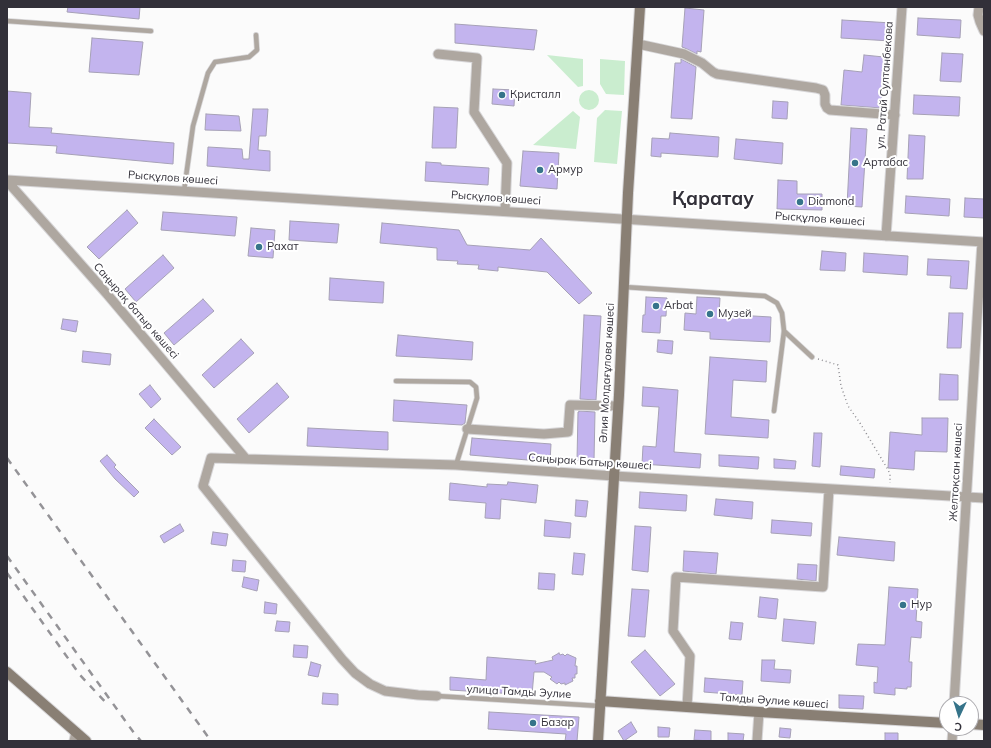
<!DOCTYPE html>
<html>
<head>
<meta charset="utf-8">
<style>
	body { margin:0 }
	#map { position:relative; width:991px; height:748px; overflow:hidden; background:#fbfbfb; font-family:Mulish,sans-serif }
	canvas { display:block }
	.frame { position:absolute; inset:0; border:8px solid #323039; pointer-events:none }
	.north { position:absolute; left:939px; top:696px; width:40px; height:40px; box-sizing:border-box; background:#fff; border:1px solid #adacb0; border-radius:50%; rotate:184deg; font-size:11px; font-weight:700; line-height:16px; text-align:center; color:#323039 }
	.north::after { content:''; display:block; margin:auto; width:14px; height:18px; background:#36748a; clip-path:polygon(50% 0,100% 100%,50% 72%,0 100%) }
</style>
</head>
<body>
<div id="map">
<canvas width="991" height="748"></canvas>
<div class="frame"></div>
<div class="north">С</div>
</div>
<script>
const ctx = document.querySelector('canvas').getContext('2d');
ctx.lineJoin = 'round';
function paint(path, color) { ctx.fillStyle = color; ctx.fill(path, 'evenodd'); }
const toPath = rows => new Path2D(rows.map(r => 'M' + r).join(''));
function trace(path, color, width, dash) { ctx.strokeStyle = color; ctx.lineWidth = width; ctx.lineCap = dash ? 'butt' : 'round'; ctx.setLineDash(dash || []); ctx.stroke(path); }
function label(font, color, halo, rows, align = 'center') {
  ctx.font = font + ' Mulish,sans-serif'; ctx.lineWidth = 4; ctx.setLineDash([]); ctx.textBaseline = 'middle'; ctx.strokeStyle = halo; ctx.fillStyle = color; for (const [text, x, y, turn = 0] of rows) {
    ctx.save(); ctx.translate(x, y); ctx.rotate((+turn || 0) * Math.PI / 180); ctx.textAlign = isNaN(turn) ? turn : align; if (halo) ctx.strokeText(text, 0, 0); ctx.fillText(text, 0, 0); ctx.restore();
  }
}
const green = toPath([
	[547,55,583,59,583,86,578,87],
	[600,59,625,61,624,95,606,94,600,84],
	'579 100a10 10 0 1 1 20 0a10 10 0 1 1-20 0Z',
	[605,110,622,111,617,164,594,162,597,118],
	[573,111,580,117,576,149,533,145]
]);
const building = toPath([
	[68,7,140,7,139,19,67,12,68,7],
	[685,8,704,10,701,52,697,51,697,54,687,49,682,47,685,8],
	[918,18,961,20,960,38,917,35,918,18],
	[842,20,892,23,891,41,841,38,842,20],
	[455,24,537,30,534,50,455,43,455,24],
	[92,38,143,42,139,75,89,72,92,38],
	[942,53,963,54,961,82,940,81,942,53],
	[864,55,884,57,881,108,841,105,844,70,862,72,864,55],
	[681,59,696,67,692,119,671,118,675,63,681,63,681,59],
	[493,89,515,90,514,106,492,104,493,89],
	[7,91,31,93,29,127,52,128,51,133,174,143,173,164,56,153,57,146,7,143,7,91],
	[914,95,960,97,959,116,913,114,914,95],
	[773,101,788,102,787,119,772,118,773,101],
	[434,107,458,108,456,148,432,148,434,107],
	[253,109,268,109,266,136,259,136,258,150,270,151,270,171,207,166,208,147,242,149,243,159,249,159,253,109],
	[206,114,239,116,241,131,205,130,206,114],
	[851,128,867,129,862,207,847,206,851,128],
	[670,133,719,137,718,157,661,153,661,157,651,156,652,138,669,139,670,133],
	[909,135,925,136,923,179,907,179,909,135],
	[736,139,783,143,782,164,734,159,736,139],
	[523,151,559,153,557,189,520,186,523,151],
	[426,162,441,163,441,165,489,168,488,185,425,181,426,162],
	[778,180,797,181,797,194,822,194,822,210,777,209,778,180],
	[906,196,950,199,949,216,905,213,906,196],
	[965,198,984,199,984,218,964,217,965,198],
	[127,210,138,223,99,259,87,247,127,210],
	[163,212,237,217,235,236,161,230,163,212],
	[290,221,339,224,337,243,289,240,290,221],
	[382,223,459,230,467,245,530,250,541,238,592,293,579,304,547,272,498,267,498,271,478,269,479,265,457,264,458,261,437,260,437,248,380,243,382,223],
	[251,228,275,230,273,258,248,256,251,228],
	[822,251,846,253,845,271,820,270,822,251],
	[864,253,908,256,907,275,863,272,864,253],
	[163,255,174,268,136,302,125,289,163,255],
	[928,259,969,261,967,289,950,288,951,276,927,275,928,259],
	[330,278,384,282,383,303,329,300,330,278],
	[646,297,667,298,666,316,661,316,660,333,642,332,643,315,645,315,646,297],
	[697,297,720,298,719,314,771,317,770,342,710,339,710,332,684,330,685,313,696,314,697,297],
	[203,299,214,311,174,345,164,333,203,299],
	[949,313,963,313,961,348,947,348,949,313],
	[584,315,601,316,596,400,580,399,584,315],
	[63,319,78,321,76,332,61,329,63,319],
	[398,335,473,342,472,360,396,356,398,335],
	[241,339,254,353,214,388,202,375,241,339],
	[658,340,673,341,672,354,657,352,658,340],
	[83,351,111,354,110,365,82,362,83,351],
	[710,357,767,361,766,382,733,380,731,417,769,420,768,438,705,434,710,357],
	[940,374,958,375,958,400,939,400,940,374],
	[277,383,289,397,249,433,237,419,277,383],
	[150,385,161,399,151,408,139,394,150,385],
	[643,387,678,390,674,452,701,454,700,468,642,464,643,446,656,447,659,407,642,406,643,387],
	[394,400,467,405,465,423,462,425,393,421,394,400],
	[579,411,595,412,594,461,577,460,578,412,579,412,579,411],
	[922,418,948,418,947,452,915,451,914,470,888,468,890,432,922,435,922,418],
	[154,419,181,447,172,455,145,428,154,419],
	[308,428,388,432,388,450,307,446,308,428],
	[814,433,822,433,820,467,812,466,814,433],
	[472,438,551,444,550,462,470,455,472,438],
	[107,455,116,465,114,467,139,492,134,497,115,479,100,461,107,455],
	[719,455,759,457,758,469,719,466,719,455],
	[774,459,796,461,795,469,774,468,774,459],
	[841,466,875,469,874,478,840,475,841,466],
	[508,482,538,485,536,503,501,499,500,519,485,518,486,503,449,500,450,483,487,487,487,484,507,485,508,482],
	[640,492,687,495,686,511,639,508,640,492],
	[716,499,753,502,752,519,714,515,716,499],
	[576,500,588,501,586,517,575,516,576,500],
	[545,520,571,523,570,538,544,536,545,520],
	[772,520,812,523,811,536,771,533,772,520],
	[180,524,184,531,164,543,160,536,180,524],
	[635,526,651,527,648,572,632,570,635,526],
	[213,532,228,534,226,546,211,544,213,532],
	[839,537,895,542,894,561,837,555,839,537],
	[684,551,718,553,716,574,683,571,684,551],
	[574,553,585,554,583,575,572,574,574,553],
	[233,560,246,561,245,572,232,571,233,560],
	[798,564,817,565,816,581,797,579,798,564],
	[539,573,555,574,554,590,538,589,539,573],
	[244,577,259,580,257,591,242,587,244,577],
	[889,587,918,589,916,621,922,622,921,638,911,637,909,662,912,662,911,687,907,687,907,689,895,688,895,695,874,693,874,682,877,683,878,667,856,665,858,644,885,645,889,587],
	[632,589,649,590,645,637,628,636,632,589],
	[760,597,778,599,776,619,758,617,760,597],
	[265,602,277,604,276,614,264,613,265,602],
	[784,619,816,622,814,644,782,641,784,619],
	[277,621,290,622,289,632,275,631,277,621],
	[731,622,743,623,741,640,729,639,731,622],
	[294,645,308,646,307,658,293,657,294,645],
	[645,650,675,684,660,696,631,662,645,650],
	[559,653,560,655,563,654,565,656,567,654,576,658,575,666,577,666,577,674,575,674,575,678,572,678,573,681,565,685,565,683,561,684,559,682,557,684,550,679,552,677,544,672,534,672,532,695,450,690,450,677,486,680,487,657,536,661,535,664,553,660,552,657,559,653],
	[762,660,775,660,774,669,791,670,790,683,761,681,762,660],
	[311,662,321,665,318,677,308,675,311,662],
	[705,678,743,681,742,695,704,692,705,678],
	[323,693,338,694,338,705,322,704,323,693],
	[839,695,864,696,863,709,839,708,839,695],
	[489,712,579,717,577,741,565,741,566,734,488,729,489,712],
	[631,722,637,732,624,741,618,731,631,722],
	[658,727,670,728,669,737,658,737,658,727],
	[780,728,791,729,790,738,779,737,780,728],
	[695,730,711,731,711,741,694,740,695,730],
	[728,733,744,734,743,741,728,741,728,733],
	[885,733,898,733,898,741,885,741,885,733]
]);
const path = toPath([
	[818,359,838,365,841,386,848,406,860,423,887,468,890,474,890,483]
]);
const lane = toPath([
	[7,21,151,31],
	[184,191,193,126,208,73,215,62,249,57,257,50,256,35],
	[624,287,765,296,777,303,782,313,784,331,774,411],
	[784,331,812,357],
	[396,381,470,382,476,387,477,398,456,465],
	[437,696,600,706]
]);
const street = toPath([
	[979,7,978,15,980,22,984,31],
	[638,44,684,54,702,63,713,72,717,74,816,88,823,90,825,95,825,104,827,108,830,110,895,115],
	[438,54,477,58,474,112,507,163,505,211],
	[7,180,984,242],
	[7,181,107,294,246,459],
	[886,236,902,7],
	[467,429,544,434,568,432,570,405,618,406],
	[437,696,418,695,385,691,370,684,355,673,342,659,203,486,211,458,456,465,614,476,984,498],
	[954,704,977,320,982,242],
	[687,707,690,656,673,631,676,577,823,587,829,489],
	[74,741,76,732],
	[757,741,759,712],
	[952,741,953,728]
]);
const secondary = toPath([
	[7,672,86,741],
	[600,701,759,712,947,723],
	[971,724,984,725],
	[598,741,619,395,628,193,640,7]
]);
const rail = toPath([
	[7,458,211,741],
	[7,556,134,733,141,741],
	[7,573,80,675,109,706]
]);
const markers = [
	[502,95,4,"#36748a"],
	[855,163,4,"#36748a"],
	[540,170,4,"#36748a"],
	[800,202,4,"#36748a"],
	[259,247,4,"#36748a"],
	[656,306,4,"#36748a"],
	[710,314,4,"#36748a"],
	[903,605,4,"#36748a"],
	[533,723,4,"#36748a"]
];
const streetNames = [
	["ул. Ратай Султанбекова",885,85,-86],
	["Рысқұлов көшесі",173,178,4],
	["Рысқұлов көшесі",496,198,4],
	["Рысқұлов көшесі",820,219,4],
	["Саңырақ батыр көшесі",136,311,49],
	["Әлия Молдағұлова көшесі",607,373,-87],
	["Саңырак Батыр көшесі",590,462,4],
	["Желтоқсан көшесі",956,472,-87],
	["улица Тамды Эулие",519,692,3],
	["Тамды Әулие көшесі",774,701,4]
];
const poiNames = [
	["Кристалл",510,95],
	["Артабас",863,163],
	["Армур",548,170],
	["Diamond",808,202],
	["Рахат",267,247],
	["Arbat",664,306],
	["Музей",718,314],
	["Нур",911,605],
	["Базар",541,723]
];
const townNames = [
	["Қаратау",713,199]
];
paint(green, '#caedcf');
paint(building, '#c3b4ee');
trace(building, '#a6a1b6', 1);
trace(lane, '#d7d6d8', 6);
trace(street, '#d7d6d8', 11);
trace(secondary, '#d7d6d8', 12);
trace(path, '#908f94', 1.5, [1, 3]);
trace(lane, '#aea7a0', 4.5);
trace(street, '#aea7a0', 9);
trace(secondary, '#897f74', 10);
trace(rail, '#949397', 2.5, [7, 7]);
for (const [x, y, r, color] of markers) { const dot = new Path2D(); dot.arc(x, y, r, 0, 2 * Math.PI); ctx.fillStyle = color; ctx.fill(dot); trace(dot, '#fff', 1.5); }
label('11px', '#323039', '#fff', streetNames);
label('11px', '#323039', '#fff', poiNames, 'left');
label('bold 19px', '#323039', '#fff', townNames);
</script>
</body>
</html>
